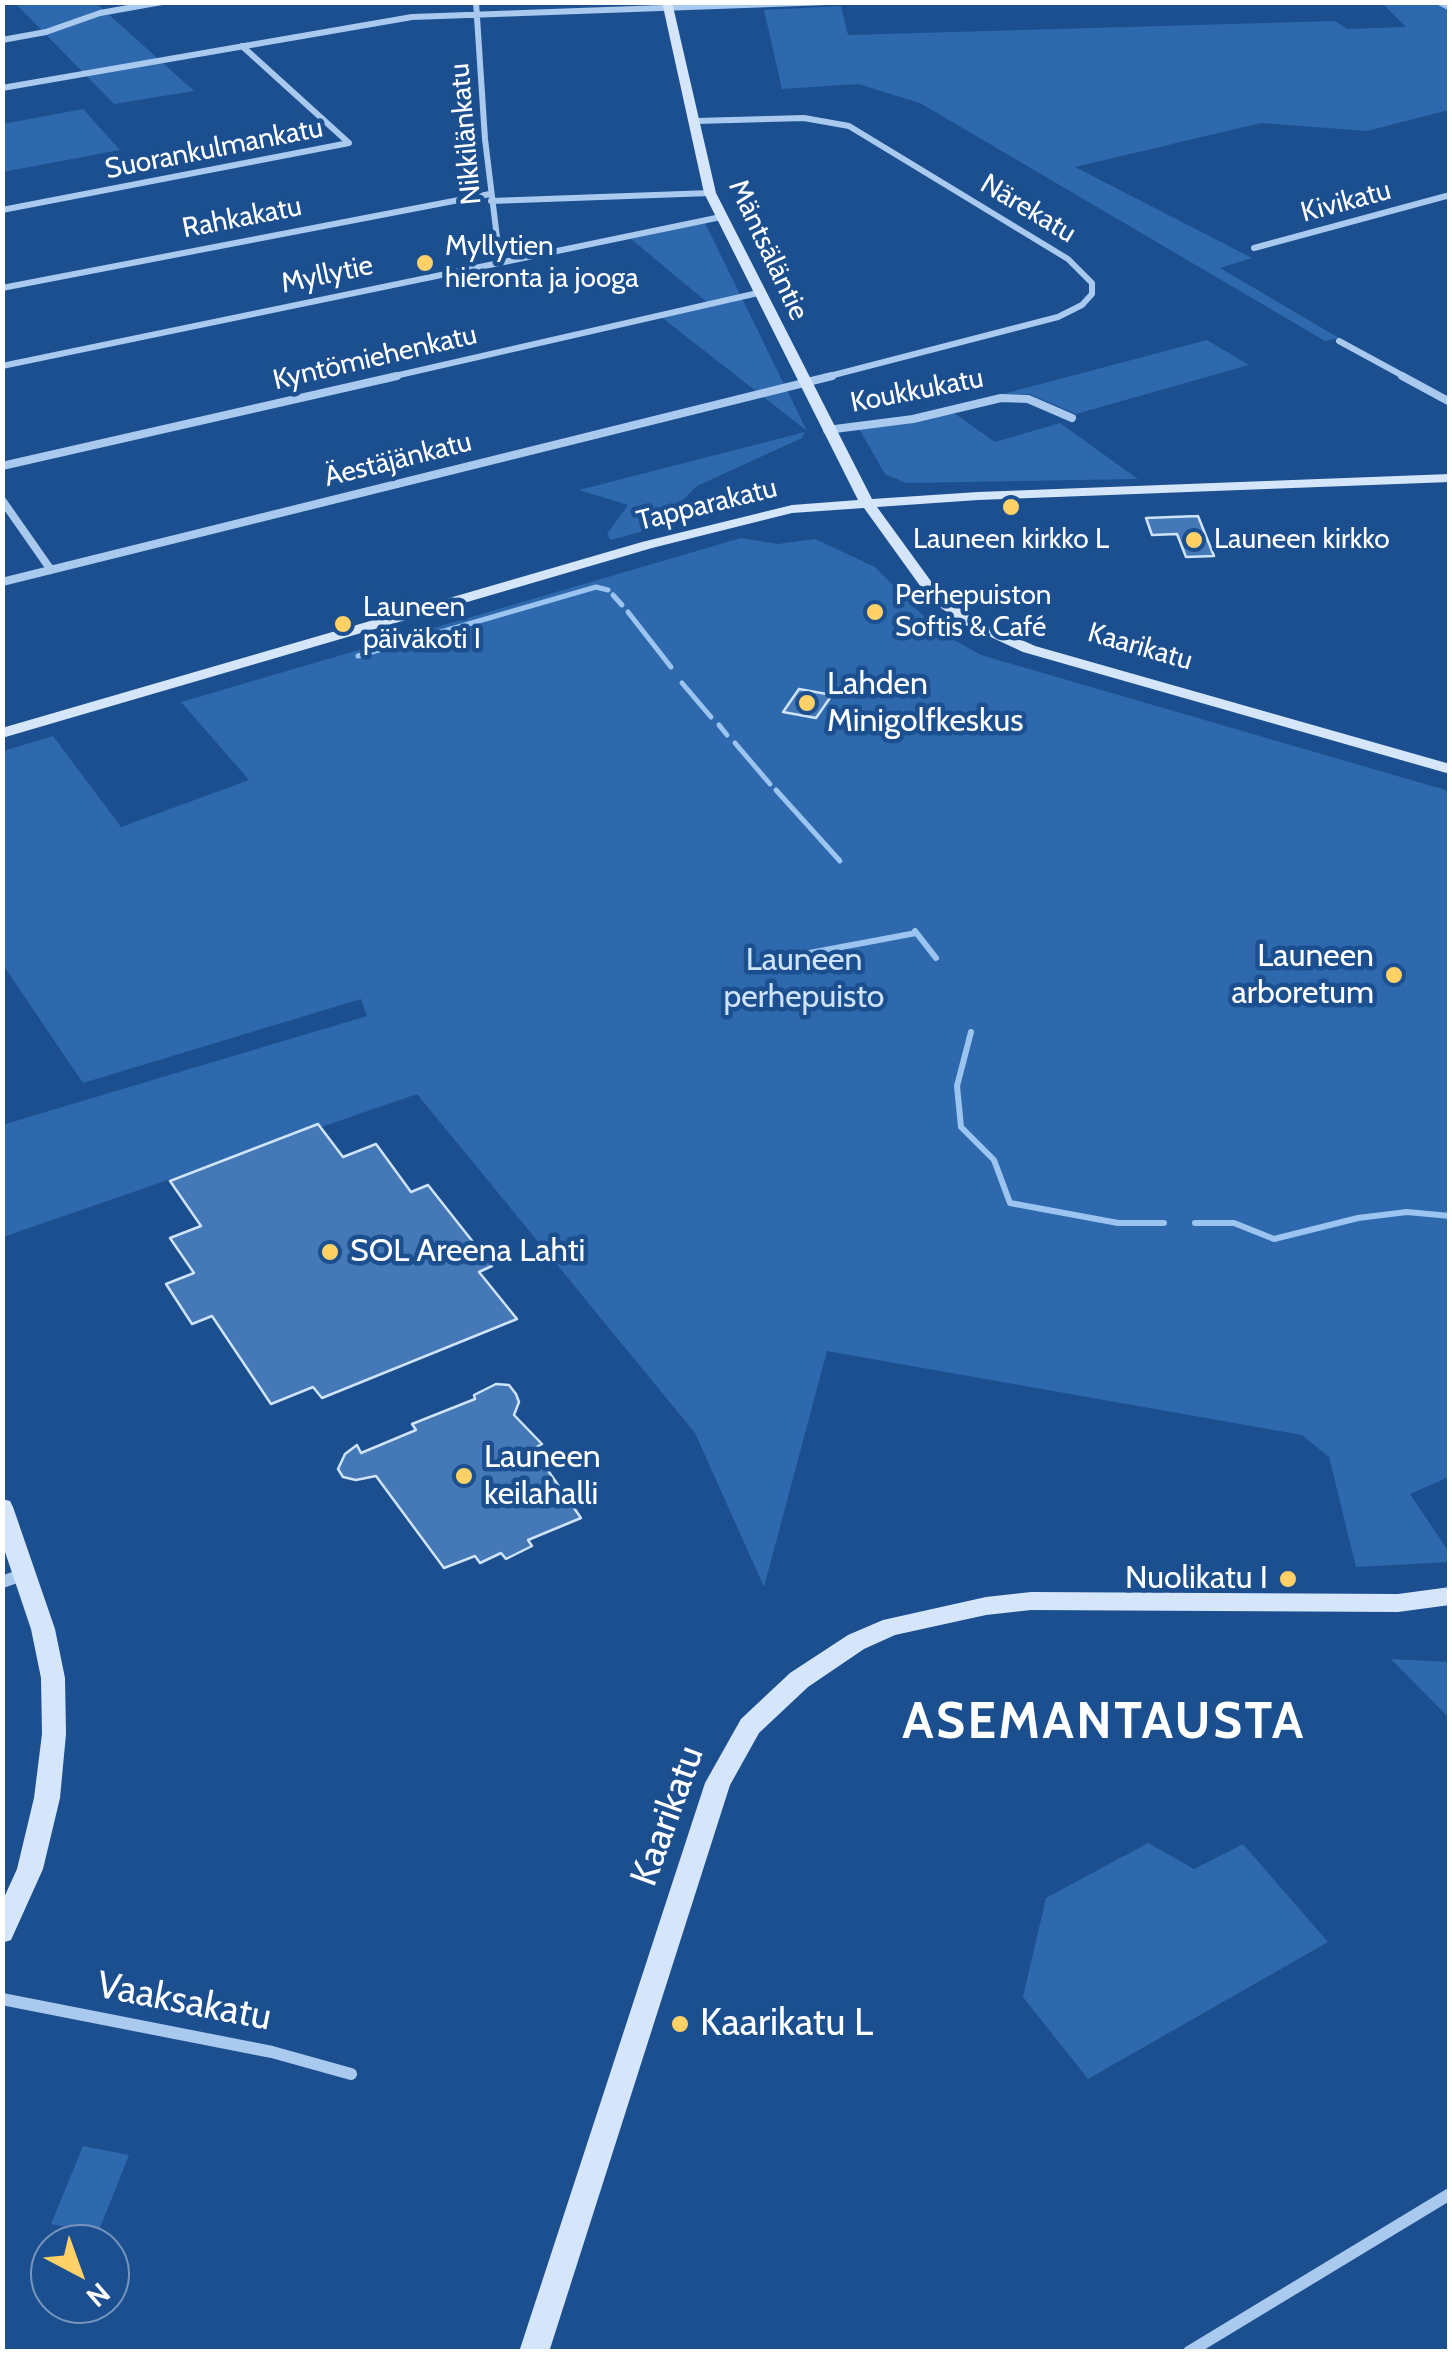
<!DOCTYPE html>
<html>
<head>
<meta charset="utf-8">
<style>
	body { margin:0 }
	#map { position:relative; width:1452px; height:2354px; overflow:hidden; background:#1b4f8f; font-family:Cabin,sans-serif }
	canvas { display:block }
	.frame { position:absolute; inset:0; border:5px solid #fff; pointer-events:none }
	.north { position:absolute; left:30px; top:2224px; width:100px; height:100px; box-sizing:border-box; background:#1b4f8f; border:2px solid #7695bc; border-radius:50%; rotate:139deg; font-size:28px; font-weight:700; line-height:40px; text-align:center; color:#fff }
	.north::after { content:''; display:block; margin:auto; width:35px; height:45px; background:#ffd166; clip-path:polygon(50% 0,100% 100%,50% 72%,0 100%) }
</style>
</head>
<body>
<div id="map">
<canvas width="1452" height="2354"></canvas>
<div class="frame"></div>
<div class="north">N</div>
</div>
<script>
const ctx = document.querySelector('canvas').getContext('2d');
ctx.lineJoin = 'round';
function paint(path, color) { ctx.fillStyle = color; ctx.fill(path, 'evenodd'); }
const toPath = rows => new Path2D(rows.map(r => 'M' + r).join(''));
function trace(path, color, width, dash) { ctx.strokeStyle = color; ctx.lineWidth = width; ctx.lineCap = dash ? 'butt' : 'round'; ctx.setLineDash(dash || []); ctx.stroke(path); }
function label(font, color, halo, rows, align = 'center') {
  ctx.font = font + ' Cabin,sans-serif'; ctx.lineWidth = 9; ctx.setLineDash([]); ctx.textBaseline = 'middle'; ctx.strokeStyle = halo; ctx.fillStyle = color; for (const [text, x, y, turn = 0] of rows) {
    ctx.save(); ctx.translate(x, y); ctx.rotate((+turn || 0) * Math.PI / 180); ctx.textAlign = isNaN(turn) ? turn : align; if (halo) ctx.strokeText(text, 0, 0); ctx.fillText(text, 0, 0); ctx.restore();
  }
}
const green = toPath([
	[15,3,96,3,194,91,114,104],
	[1382,3,1449,3,1449,110,1367,131,1261,123,1075,167,1252,258,1220,268,1339,338,1325,341,920,103,858,84,782,89,764,10,841,6,848,35,1335,21,1347,29,1406,27],
	[83,109,120,150,3,172,3,124],
	[705,223,807,431,660,316,709,304,631,239],
	[1207,340,1249,365,1076,414,1029,394,999,395],
	[954,413,995,442,1060,423,1138,479,906,483,885,474,859,429],
	[805,432,802,438,697,486,654,528,611,540,607,534,628,505,579,490],
	[741,538,778,544,815,539,875,567,938,631,981,655,1449,791,1449,1477,1410,1494,1449,1552,1449,1562,1356,1567,1329,1457,1302,1435,827,1351,764,1587,695,1433,417,1094,3,1237,2,1125,367,1016,361,999,83,1083,3,965,3,751,53,736,121,827,249,780,181,702],
	[1391,1659,1449,1662,1449,1718],
	[1148,1843,1194,1869,1243,1844,1328,1942,1088,2079,1023,1997,1046,1898],
	[83,2146,129,2155,98,2233,51,2224]
]);
const streamFar2 = toPath([
	[1437,2,1450,9]
]);
const streamFar1 = toPath([
	[613,595,622,605],
	[628,612,671,667],
	[358,656,596,587,608,590],
	[682,683,711,717],
	[719,725,727,735],
	[735,743,770,784],
	[776,790,840,861]
]);
const stream = toPath([
	[915,931,936,958],
	[804,954,916,933],
	[971,1032,957,1086,961,1127,994,1160,1010,1203,1118,1223,1164,1223],
	[1195,1223,1234,1223,1274,1239,1358,1218,1407,1212,1450,1216]
]);
const building = toPath([
	[1198,516,1214,556,1186,557,1177,534,1152,535,1146,518,1198,516],
	[799,689,832,695,816,718,783,712,799,689],
	[318,1124,343,1157,376,1144,411,1192,428,1185,492,1266,479,1272,517,1319,322,1398,313,1387,271,1404,212,1316,192,1324,166,1284,194,1273,170,1238,201,1226,170,1181,318,1124],
	[496,1384,509,1385,516,1394,519,1402,514,1415,542,1444,533,1449,581,1518,528,1540,532,1546,506,1559,501,1553,480,1563,475,1556,444,1568,376,1476,356,1480,343,1477,338,1469,345,1454,357,1445,361,1453,416,1430,412,1424,475,1399,474,1395,496,1384]
]);
const streetFar2 = toPath([
	[476,2,485,139,500,262],
	[2,40,46,32,100,13,162,2],
	[2,88,412,17,828,2],
	[696,121,804,118,849,126,1068,259,1092,283,1092,294,1082,305,1058,317,822,378],
	[491,201,710,193],
	[2,210,349,143,242,46],
	[1254,248,1450,195],
	[2,288,490,194],
	[1339,341,1407,378],
	[2,366,721,217],
	[386,378,758,293]
]);
const streetFar1 = toPath([
	[1402,376,1450,402],
	[827,430,913,419,1001,398,1028,399,1072,418],
	[2,466,397,376],
	[2,500,51,570],
	[2,582,832,376]
]);
const street = toPath([
	[2,1582,25,1574],
	[2,1999,272,2052,351,2074],
	[1189,2352,1450,2194]
]);
const secondary = toPath([
	[662,2,672,2,716,193,872,499,978,492,1450,474,1450,482,978,500,877,507,941,595,977,620,1035,646,1450,764,1450,774,1023,652,967,626,931,601,864,508,792,513,652,548,2,738,2,728,642,542,792,505,858,500,704,193,662,2],
	[2,1499,10,1501,13,1507,55,1629,65,1678,66,1734,60,1798,43,1869,11,1940,2,1943,2,1902,17,1869,34,1798,42,1734,41,1678,31,1629,2,1543,2,1499],
	[1450,1587,1450,1605,1398,1612,1031,1610,986,1615,895,1635,864,1649,808,1687,759,1733,730,1785,549,2352,519,2352,705,1783,741,1719,790,1673,848,1635,883,1620,986,1597,1031,1592,1398,1594,1450,1587]
]);
const markers = [
	[425,263,10,"#ffd166"],
	[1011,507,10,"#ffd166"],
	[1194,540,10,"#ffd166"],
	[875,612,10,"#ffd166"],
	[343,624,10,"#ffd166"],
	[807,703,10,"#ffd166"],
	[1394,975,10,"#ffd166"],
	[330,1252,10,"#ffd166"],
	[464,1476,10,"#ffd166"],
	[1288,1579,10,"#ffd166"],
	[680,2024,10,"#ffd166"]
];
const farStreetnames = [
	["Nikkilänkatu",466,134,-95],
	["Suorankulmankatu",214,149,-11],
	["Kivikatu",1346,202,-15],
	["Närekatu",1028,209,31],
	["Rahkakatu",242,218,-11],
	["Mäntsäläntie",768,250,65],
	["Myllytie",327,275,-12],
	["Kyntömiehenkatu",375,358,-13],
	["Koukkukatu",917,391,-11],
	["Äestäjänkatu",398,460,-14],
	["Tapparakatu",707,505,-14],
	["Kaarikatu",1140,647,16]
];
const farPoinames = [
	["Myllytien",445,247],
	["hieronta ja jooga",445,279],
	["Launeen kirkko L",1011,540,"center"],
	["Launeen kirkko",1214,540],
	["Perhepuiston",895,596],
	["Softis & Café",895,628],
	["Launeen",363,608],
	["päiväkoti I",363,640]
];
const poiNames = [
	["Lahden",827,685],
	["Minigolfkeskus",827,722],
	["Launeen",1374,957,"right"],
	["arboretum",1374,994,"right"],
	["SOL Areena Lahti",350,1252],
	["Launeen",484,1458],
	["keilahalli",484,1495],
	["Nuolikatu I",1268,1579,"right"]
];
const parkNames = [
	["Launeen",804,961],
	["perhepuisto",804,998]
];
const nearStreetnames = [
	["Kaarikatu",668,1816,-70],
	["Vaaksakatu",184,2002,11]
];
const nearPoinames = [
	["Kaarikatu L",700,2024]
];
const nearDistrictnames = [
	["ASEMANTAUSTA",1104,1723]
];
paint(green, '#2e69ad');
trace(streamFar2, '#9cc4f0', 4);
trace(streamFar1, '#9cc4f0', 5);
trace(stream, '#9cc4f0', 6);
paint(building, '#4478b7');
trace(building, '#cfe3fa', 2.5);
trace(streetFar2, '#a9c9ee', 6);
trace(streetFar1, '#a9c9ee', 8);
trace(street, '#a9c9ee', 12);
paint(secondary, '#d6e6fa');
for (const [x, y, r, color] of markers) { const dot = new Path2D(); dot.arc(x, y, r, 0, 2 * Math.PI); ctx.fillStyle = color; ctx.fill(dot); trace(dot, '#1b4f8f', 4); }
label('28px', '#fff', '#1b4f8f', farStreetnames);
label('28px', '#fff', '#1b4f8f', farPoinames, 'left');
label('32px', '#fff', '#1b4f8f', poiNames, 'left');
label('32px', '#cfe3fa', '#1b4f8f', parkNames);
label('38px', '#fff', '#1b4f8f', nearStreetnames);
label('38px', '#fff', '#1b4f8f', nearPoinames, 'left');
ctx.letterSpacing = '2.5px';
label('bold 50px', '#fff', '#1b4f8f', nearDistrictnames);
ctx.letterSpacing = '0px';
</script>
</body>
</html>
